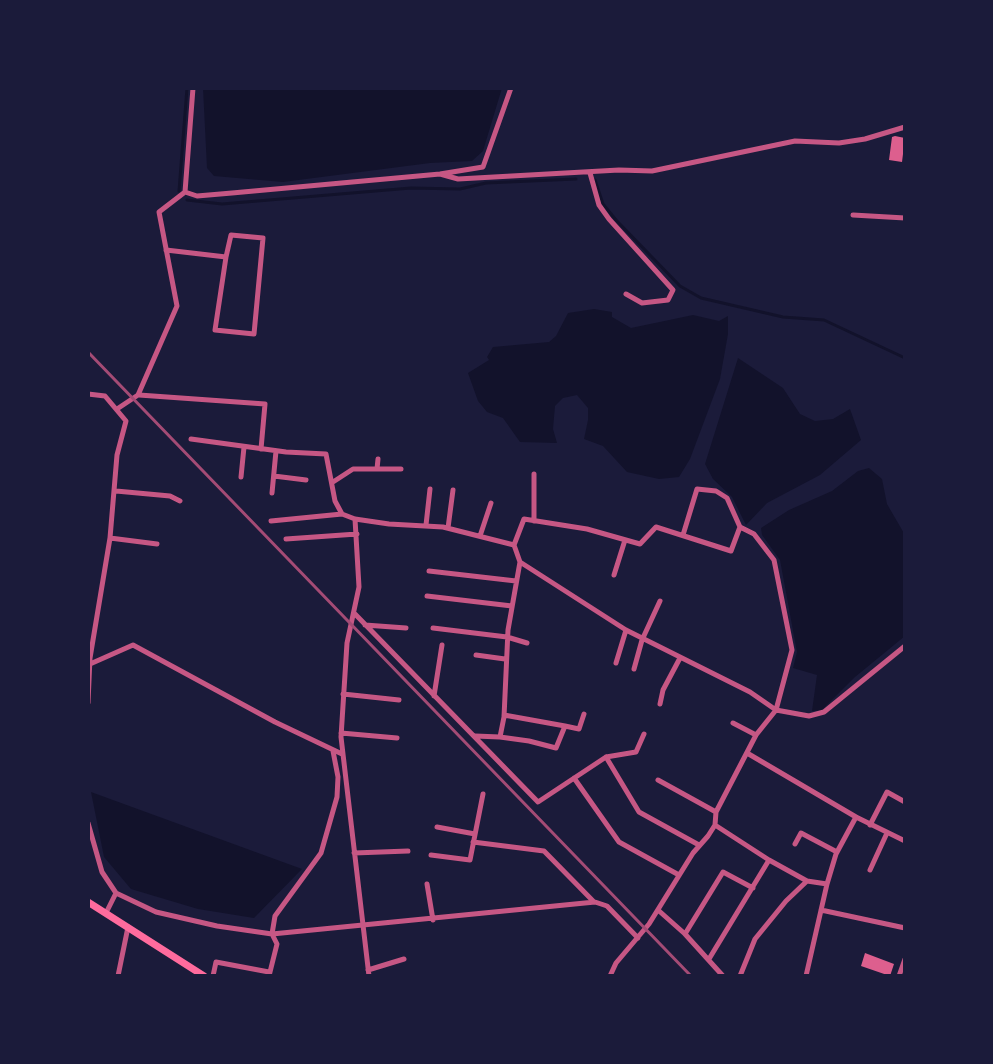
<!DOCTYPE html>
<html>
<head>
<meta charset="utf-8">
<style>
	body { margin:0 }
	#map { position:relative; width:993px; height:1064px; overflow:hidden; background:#1b1b3a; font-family:"Exo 2",sans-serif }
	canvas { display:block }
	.frame { position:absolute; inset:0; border:90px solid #1b1b3a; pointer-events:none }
</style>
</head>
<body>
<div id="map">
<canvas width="993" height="1064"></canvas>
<div class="frame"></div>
</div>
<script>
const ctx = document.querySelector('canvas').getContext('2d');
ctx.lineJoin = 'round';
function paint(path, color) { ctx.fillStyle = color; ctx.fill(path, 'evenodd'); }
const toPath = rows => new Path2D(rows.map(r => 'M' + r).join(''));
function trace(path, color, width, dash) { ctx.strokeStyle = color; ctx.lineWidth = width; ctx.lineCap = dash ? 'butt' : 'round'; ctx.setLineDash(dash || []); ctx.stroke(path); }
const water = toPath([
	[203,88,502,88,483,151,472,161,430,163,283,182,214,176,207,168],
	[594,309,612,312,612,317,631,328,693,315,719,321,728,316,728,334,720,379,690,459,679,477,659,479,627,472,603,446,584,439,588,420,588,408,577,395,563,398,555,406,553,429,557,443,520,442,503,418,487,412,478,401,468,373,489,360,487,357,493,347,549,342,556,336,568,313],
	[738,358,783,388,800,414,815,421,833,419,850,409,861,440,820,475,767,503,746,525,732,497,713,479,705,464],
	[869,468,882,479,887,504,905,535,905,636,855,677,822,710,812,711,817,675,793,668,797,652,780,560,762,535,761,528,789,510,832,491,858,471],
	[91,792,302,869,254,918,198,909,131,889,104,857]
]);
const stream = toPath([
	[595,180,603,204,616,220,680,286,701,298,783,317,824,320,905,358],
	[179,191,187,88],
	[187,200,222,204,411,188,460,189,486,183,576,179]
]);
const building = toPath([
	[895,136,905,138,902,162,889,160,892,137],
	[865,953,894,964,890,976,861,966]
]);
const minor = toPath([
	[590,173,599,205,609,219,673,290,668,300,642,303,626,294],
	[440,174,458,179,619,170,652,171,795,141,839,143,865,139,905,127],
	[185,192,197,196,232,193,440,174,483,167,511,88],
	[853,215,905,218],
	[166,250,226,257,231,235,263,238,254,334,215,330,226,257],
	[88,394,105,396,126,421,117,455,110,538,90,658,88,703],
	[139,395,265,404,261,449],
	[117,409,138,395,177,306,159,212,185,192,193,88],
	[191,439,286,452,326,454,335,501,342,514,355,519,389,524,443,527,514,545,520,562,626,630,750,692,776,710,792,650,774,560,754,534,740,527,731,551,656,527,640,544,587,529,524,519,514,545],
	[377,469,378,459],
	[534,474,534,521],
	[274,476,306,480],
	[241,477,244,447],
	[333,482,353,469,401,469],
	[116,491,170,496,180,501],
	[272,493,276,451],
	[355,519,359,587,347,643,341,737,369,976],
	[271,521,342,514],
	[426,525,430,489],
	[448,528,453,490],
	[683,535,697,489,716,491,727,498,740,527],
	[480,536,491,503],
	[110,538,157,544],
	[286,539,357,534],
	[429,571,516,581],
	[614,575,625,540],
	[427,596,512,606],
	[355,614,538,802,606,757,636,752,644,734],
	[365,625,406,628],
	[433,628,507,637,527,643],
	[476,655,505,659],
	[616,663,626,630],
	[90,664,133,645,275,722,342,754],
	[634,669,642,640,660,601],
	[343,694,399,700],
	[434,696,442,645],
	[660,704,663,690,680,658],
	[733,723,756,735],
	[565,726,579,729,584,714],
	[341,733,397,738],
	[475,736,500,737,504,717,508,630,520,562],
	[500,737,529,741,556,748,565,726,504,715],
	[747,753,856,817],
	[606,757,639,812,699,845],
	[574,778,619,842,679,875],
	[658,780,716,812],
	[88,823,102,872,116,893,156,912,217,926,272,934,595,902,607,906,638,938],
	[715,825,769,860,807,881,827,884],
	[870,825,887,792,905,802],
	[437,827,475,834],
	[473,842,544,851,594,902],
	[795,844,801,833,837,852],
	[354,853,408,851],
	[431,855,470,860,483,794],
	[870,870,887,833],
	[427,884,433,920],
	[658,910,685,934,723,976],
	[821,910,905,928],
	[106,913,116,893],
	[685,934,723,872,753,888],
	[709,959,769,860],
	[368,970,404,959],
	[118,976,128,927],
	[213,976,216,962,269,972],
	[269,976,277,944,272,934,275,916,321,853,337,797,338,777,333,751],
	[610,976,616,963,649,924,693,853,708,836,715,825,716,812,756,735,776,710,809,716,824,712,905,646],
	[740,976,755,939,786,901,807,881],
	[806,976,827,884,836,854,856,817,905,841],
	[899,976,905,959]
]);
const primary = toPath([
	[88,902,204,976]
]);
const rail = toPath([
	[88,352,691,976]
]);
paint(water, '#12122b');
trace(stream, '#12122b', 3);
paint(building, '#dd5f8e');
trace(minor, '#c65784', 5);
trace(primary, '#ff6b9d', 7);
trace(rail, '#a44b75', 3);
</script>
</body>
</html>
